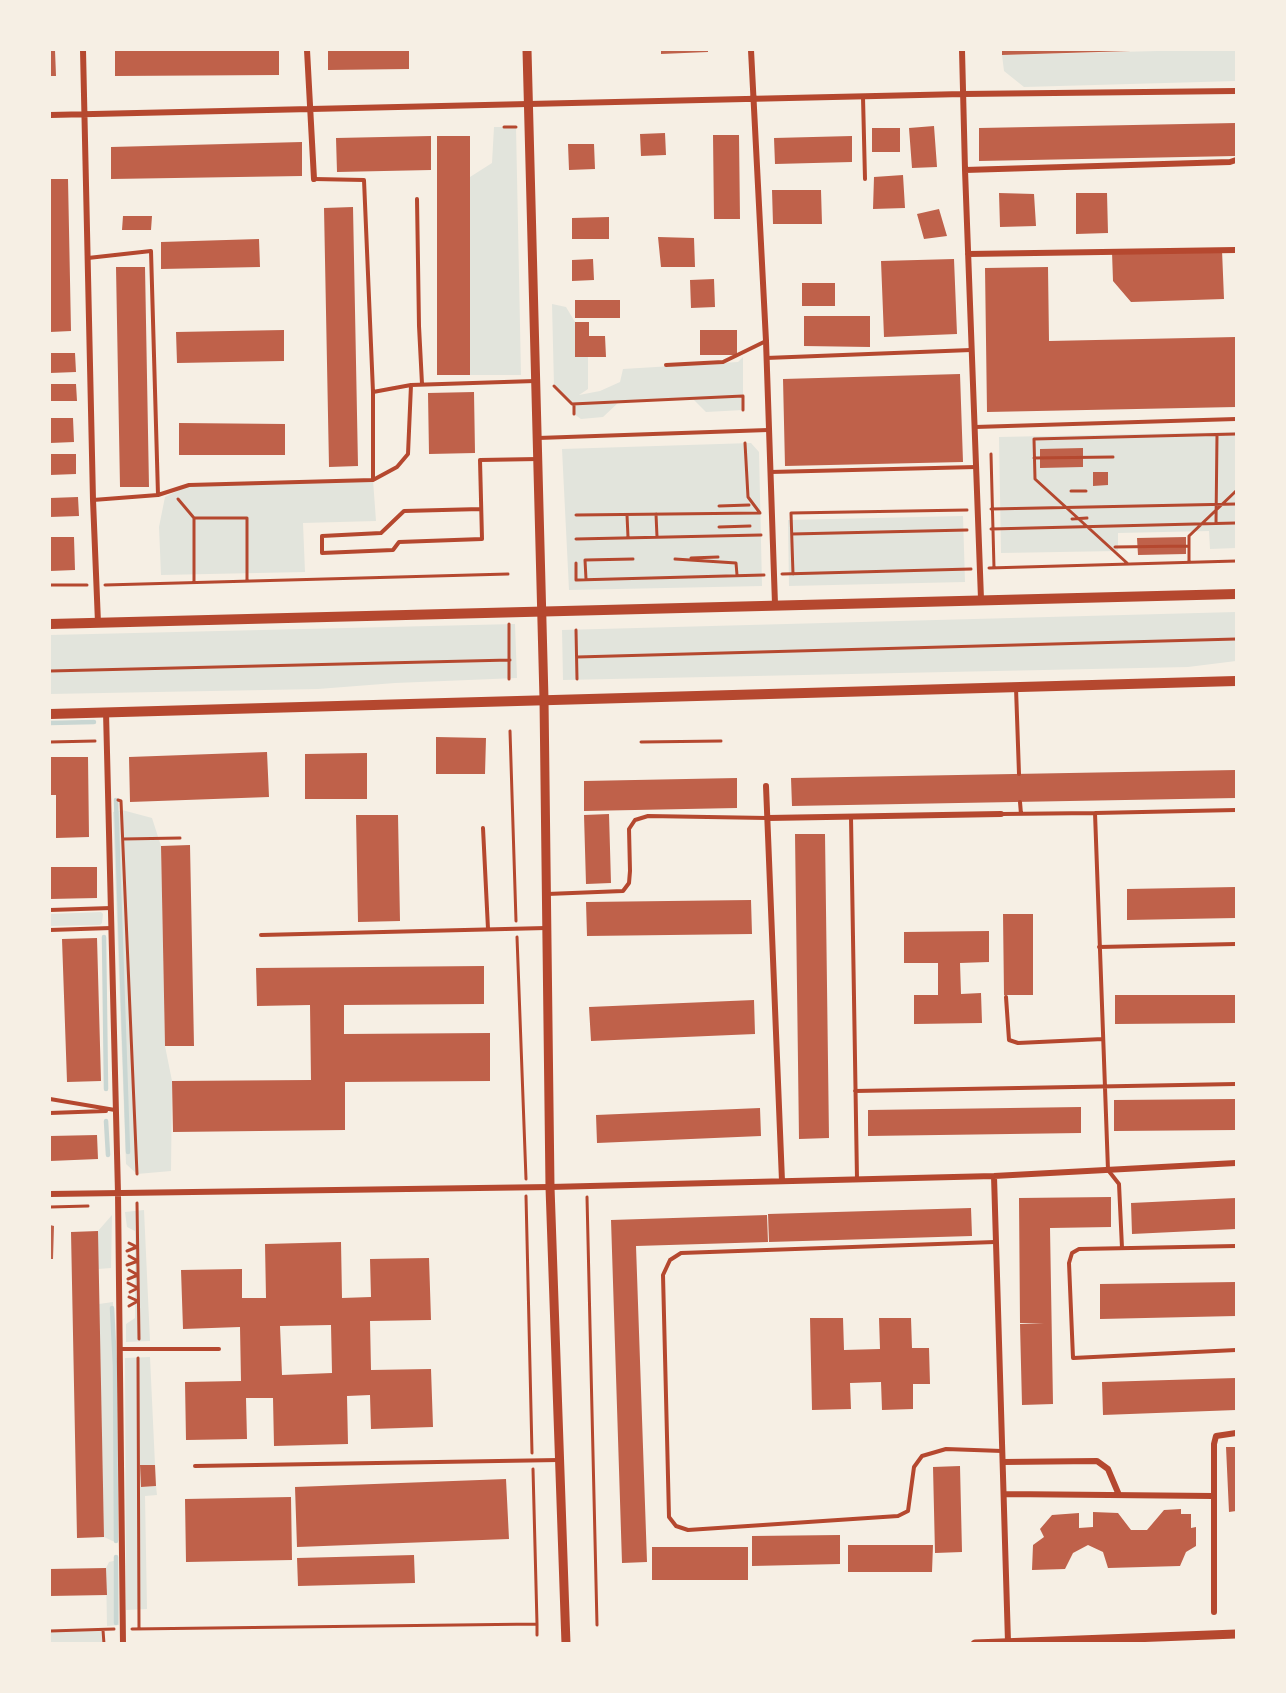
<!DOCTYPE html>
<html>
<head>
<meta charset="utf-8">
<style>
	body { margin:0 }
	#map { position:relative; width:1286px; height:1693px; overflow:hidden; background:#f6efe4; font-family:"DM Sans",sans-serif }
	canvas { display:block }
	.frame { position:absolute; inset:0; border:51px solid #f6efe4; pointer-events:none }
</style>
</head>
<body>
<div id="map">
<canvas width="1286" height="1693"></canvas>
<div class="frame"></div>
</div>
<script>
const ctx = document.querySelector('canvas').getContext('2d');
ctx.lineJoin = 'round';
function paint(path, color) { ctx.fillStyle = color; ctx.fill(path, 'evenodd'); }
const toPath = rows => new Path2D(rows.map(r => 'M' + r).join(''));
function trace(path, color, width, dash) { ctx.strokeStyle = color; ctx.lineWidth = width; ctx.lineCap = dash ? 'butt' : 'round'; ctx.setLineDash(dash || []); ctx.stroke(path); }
const green = toPath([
	[1196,50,1236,50,1236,81,1024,87,1004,71,1002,55],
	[494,127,516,127,521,375,470,375,470,177,492,163],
	[552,304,566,307,575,322,575,357,588,357,588,389,579,395,600,391,620,382,623,369,738,362,743,357,743,410,706,412,692,398,619,402,603,417,581,419,574,414,572,404,554,386],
	[1236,432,1236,548,1210,549,1209,531,1118,533,1118,551,1001,553,999,437],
	[751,443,759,452,762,586,569,590,562,449],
	[373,480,376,521,303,523,305,572,161,575,159,527,165,497,189,485],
	[963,516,965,582,789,586,788,520],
	[1236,612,1236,661,1188,667,563,680,562,630],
	[515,624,517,678,395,683,318,689,50,694,50,635],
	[122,810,152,818,161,846,165,1046,172,1081,171,1171,137,1174,126,1164,113,812],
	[101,912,103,914,102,923,100,925,50,926,50,914],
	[144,1210,150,1341,126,1342,126,1324,135,1318,135,1231,127,1227,125,1212],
	[112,1215,111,1268,98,1269,98,1231],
	[113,1302,117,1543,104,1537,99,1304],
	[150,1357,155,1465,140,1466,141,1487,156,1486,157,1495,145,1496,147,1609,126,1610,125,1358],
	[118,1560,119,1625,107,1626,106,1568,109,1562],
	[103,1630,104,1643,50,1643,50,1631]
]);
const stream = toPath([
	[50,723,94,722],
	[116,800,128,1152],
	[104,937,106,1089],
	[106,1121,108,1155],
	[112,1308,115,1366,116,1541],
	[116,1557,116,1623]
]);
const building = toPath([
	[50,50,55,50,56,76,50,76],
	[115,50,279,50,279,75,115,76],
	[328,50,409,50,409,69,328,70],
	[661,50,708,50,708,52,661,54],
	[1002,50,1131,50,1131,51,1002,55],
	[1236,123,1236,156,979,161,979,128],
	[934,126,937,167,912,168,909,128],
	[872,128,900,128,900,152,872,152],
	[665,133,666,155,641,156,640,134],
	[713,135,739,135,740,219,714,219],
	[431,136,431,170,337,172,336,138],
	[437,136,470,136,470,375,437,375],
	[852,136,852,162,775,164,774,138],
	[302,142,302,176,111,179,111,147],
	[568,144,594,144,595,169,569,170],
	[903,175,905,208,873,209,874,177],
	[50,179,68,179,71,331,50,332],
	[772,190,821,190,822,224,773,224],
	[999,193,1034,194,1036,226,1000,227],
	[1076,193,1107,193,1108,233,1076,234],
	[353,207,358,466,329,467,324,208],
	[939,209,947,236,924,239,917,214],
	[123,216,152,216,151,230,122,230],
	[609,217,609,239,572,239,572,218],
	[658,237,694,238,695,267,661,267],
	[259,239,260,267,161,269,161,242],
	[1222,250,1224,299,1131,302,1113,281,1112,252],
	[593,259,594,280,572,281,572,260],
	[954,259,957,334,884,337,881,261],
	[116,267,145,267,149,487,120,487],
	[1048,267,1049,341,1236,337,1236,407,987,412,985,268],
	[714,279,715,307,691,308,690,280],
	[802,283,835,283,835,306,802,306],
	[575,300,620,300,620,318,575,318],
	[804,316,870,316,870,347,804,346],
	[575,322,589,322,589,336,605,336,606,357,575,357],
	[284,330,284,361,177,363,176,332],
	[700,330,737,330,737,355,700,355],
	[50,353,75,353,76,372,50,373],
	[960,374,963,462,785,466,783,379],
	[50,384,76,384,77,401,50,401],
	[474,392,475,453,429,454,428,393],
	[50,418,73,418,74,442,50,443],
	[179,423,285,424,285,455,179,455],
	[1083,448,1083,467,1040,468,1040,449],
	[50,454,76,454,76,474,50,475],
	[1093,472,1108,472,1108,485,1093,486],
	[78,497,79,516,50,517,50,498],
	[50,537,74,537,75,570,50,571],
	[1186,537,1186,554,1138,555,1137,538],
	[436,737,486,738,485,774,436,774],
	[267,752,269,797,130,802,129,757],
	[367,753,367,799,305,799,305,754],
	[50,757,88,757,89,837,56,838,56,795,50,795],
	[1236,770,1236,798,792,806,791,778],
	[737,778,737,808,584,811,584,781],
	[609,814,611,883,586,884,584,815],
	[356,815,398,815,400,921,358,922],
	[795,834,825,834,829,1138,799,1139],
	[190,845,194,1046,165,1046,161,846],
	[50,867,97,867,97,898,50,899],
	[1236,887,1236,918,1127,920,1127,889],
	[751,900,752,934,587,936,586,902],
	[1003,914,1033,914,1033,995,1004,995],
	[989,931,989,962,960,963,961,994,981,993,982,1023,914,1024,914,995,938,995,938,963,904,963,904,932],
	[97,938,101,1081,67,1082,62,939],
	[484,966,484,1004,344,1005,344,1034,490,1033,490,1081,345,1082,345,1130,173,1132,172,1081,311,1080,310,1005,257,1006,256,968],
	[1115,995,1236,995,1236,1023,1115,1024],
	[754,1000,755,1034,591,1041,589,1007],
	[1236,1099,1236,1130,1114,1131,1114,1100],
	[1081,1107,1081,1133,868,1136,868,1110],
	[760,1108,761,1136,597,1143,596,1115],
	[97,1135,98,1159,50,1161,50,1136],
	[1111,1197,1111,1227,1050,1228,1053,1404,1022,1405,1020,1324,1044,1323,1020,1323,1019,1198],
	[1236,1198,1236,1229,1132,1234,1131,1203],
	[971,1208,972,1236,769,1242,768,1214],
	[767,1215,768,1242,636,1246,647,1562,622,1563,611,1220],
	[50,1225,54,1226,53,1259,50,1259],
	[98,1231,104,1537,77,1538,71,1232],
	[341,1242,342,1298,371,1297,370,1259,429,1258,431,1320,370,1321,371,1370,431,1369,433,1427,371,1429,370,1395,347,1396,348,1444,274,1446,273,1398,246,1398,247,1439,186,1440,185,1382,241,1381,240,1327,183,1329,181,1270,242,1269,242,1298,266,1298,265,1244],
	[331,1325,332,1373,282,1375,280,1326],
	[1236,1282,1236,1316,1100,1319,1100,1284],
	[810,1318,843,1318,844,1350,880,1349,879,1318,911,1318,912,1348,929,1348,930,1384,913,1384,913,1409,882,1410,881,1382,850,1383,851,1409,812,1410],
	[1236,1378,1236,1410,1103,1415,1102,1382],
	[1226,1447,1236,1447,1236,1511,1229,1512],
	[140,1465,155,1465,156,1486,141,1487],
	[960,1466,962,1552,935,1553,933,1467],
	[506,1479,509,1539,297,1547,295,1487],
	[291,1497,292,1560,186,1562,185,1499],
	[1181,1509,1181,1514,1191,1514,1191,1528,1196,1527,1196,1546,1186,1552,1180,1566,1108,1568,1103,1552,1088,1545,1073,1553,1065,1569,1032,1570,1033,1545,1044,1537,1040,1529,1052,1515,1079,1513,1079,1528,1093,1527,1093,1512,1118,1513,1131,1530,1147,1530,1164,1510],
	[840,1535,840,1564,752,1566,752,1536],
	[848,1545,933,1545,932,1572,848,1572],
	[652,1547,748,1547,748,1580,652,1580],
	[414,1555,415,1583,298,1586,297,1558],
	[106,1568,107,1595,50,1596,50,1569]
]);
const path = toPath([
	[504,127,516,127],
	[554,386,572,404,743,396,743,410],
	[574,414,574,404],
	[745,443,748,497,760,513],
	[991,454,994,568],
	[1034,458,1113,457],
	[1071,491,1086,491],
	[178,499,194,518],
	[719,506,749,505],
	[991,509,1236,504],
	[656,514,657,537],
	[576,515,760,513],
	[627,515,628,537],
	[1072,519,1087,518],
	[1216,523,1217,435],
	[719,527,750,526],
	[991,529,1236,523],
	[792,534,967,530],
	[576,539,761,535],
	[1115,547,1189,546],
	[691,558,718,557],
	[675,559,736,563,737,575],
	[1189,562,1189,536,1236,491],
	[576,563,576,580,764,575],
	[1127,563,1035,479,1034,439,1236,434],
	[989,568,1236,561],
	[782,574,971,569],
	[793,574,791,513,967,510],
	[586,579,585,560,633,559],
	[194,582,194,518,247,518,247,581],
	[50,585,87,585],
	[105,585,508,574],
	[509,624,509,679],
	[576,630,577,679],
	[577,657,1236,639],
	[50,671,510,660],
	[510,731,516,921],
	[50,742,95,741],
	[641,742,721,741],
	[118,800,121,801,137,1174],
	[123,839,180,838],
	[517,937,526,1179],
	[526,1196,532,1453],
	[587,1197,597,1625],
	[137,1203,139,1339],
	[50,1207,88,1206],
	[127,1251,137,1247,129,1243],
	[127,1265,138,1261,129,1256],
	[128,1279,138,1275,129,1270],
	[128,1283,138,1288,130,1292],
	[129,1306,138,1301,129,1297],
	[138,1358,139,1629],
	[132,1629,537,1624,533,1469],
	[103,1630,104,1644],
	[50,1631,114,1629],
	[537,1635,537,1624]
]);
const service = toPath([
	[863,97,865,179],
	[314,179,364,180,373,392,373,480],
	[417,199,419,326,422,384],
	[88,258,151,251,158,495],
	[766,358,971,350],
	[666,365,723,362,766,341],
	[373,392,411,385,535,381],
	[975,427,1236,419],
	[538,438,768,430],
	[770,472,976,467],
	[93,500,158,495,189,485,373,480,397,467,408,454,411,385],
	[481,509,404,511,381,533,322,536,322,553,393,550,399,542,482,539,480,460,538,459],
	[1016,688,1019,774],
	[1020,802,1021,814],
	[1095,813,1236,810],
	[1002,814,1095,813,1108,1170,1119,1184,1122,1248],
	[851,817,857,1179],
	[483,828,488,929],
	[547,894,623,891,629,883,630,871,629,829,635,820,648,816,767,818],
	[50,910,111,908],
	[50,930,111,928],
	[261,935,546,928],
	[1099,947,1236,944],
	[1006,997,1009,1040,1018,1043,1103,1039],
	[855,1091,1236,1084],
	[50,1099,115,1110],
	[50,1113,106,1111],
	[995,1242,681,1253,670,1260,663,1275,669,1517,676,1526,688,1530,898,1516,908,1511,914,1467,922,1456,946,1449,1002,1451],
	[1236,1246,1079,1249,1072,1253,1069,1263,1073,1358,1236,1350],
	[120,1349,219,1349],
	[195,1466,559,1460]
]);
const minor = toPath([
	[83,50,93,500,98,623],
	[307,50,314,179],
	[751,50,766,341,775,604],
	[962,50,965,170,981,599],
	[50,115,963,94,1236,91],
	[965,170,1230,162,1236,160],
	[968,254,1236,250],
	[106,712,118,1193,123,1644],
	[766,786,782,1181],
	[768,818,1001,814],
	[994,1176,1008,1642],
	[50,1194,550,1187,994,1176,1236,1163],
	[1003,1462,1097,1461,1108,1469,1119,1495],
	[1004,1494,1213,1496],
	[1214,1612,1214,1444,1216,1436,1236,1433]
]);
const tertiary = toPath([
	[527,50,544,699,550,1187,566,1644],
	[975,1644,1236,1634]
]);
const secondary = toPath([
	[50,624,1236,594],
	[50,714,1236,681]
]);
paint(green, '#e2e4dc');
trace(stream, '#c9d6d2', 4.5);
paint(building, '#bf614a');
trace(path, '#b5482f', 3);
trace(service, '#b5482f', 4);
trace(minor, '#b5482f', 6);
trace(tertiary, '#b5482f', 9);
trace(secondary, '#b5482f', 10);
</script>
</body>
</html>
